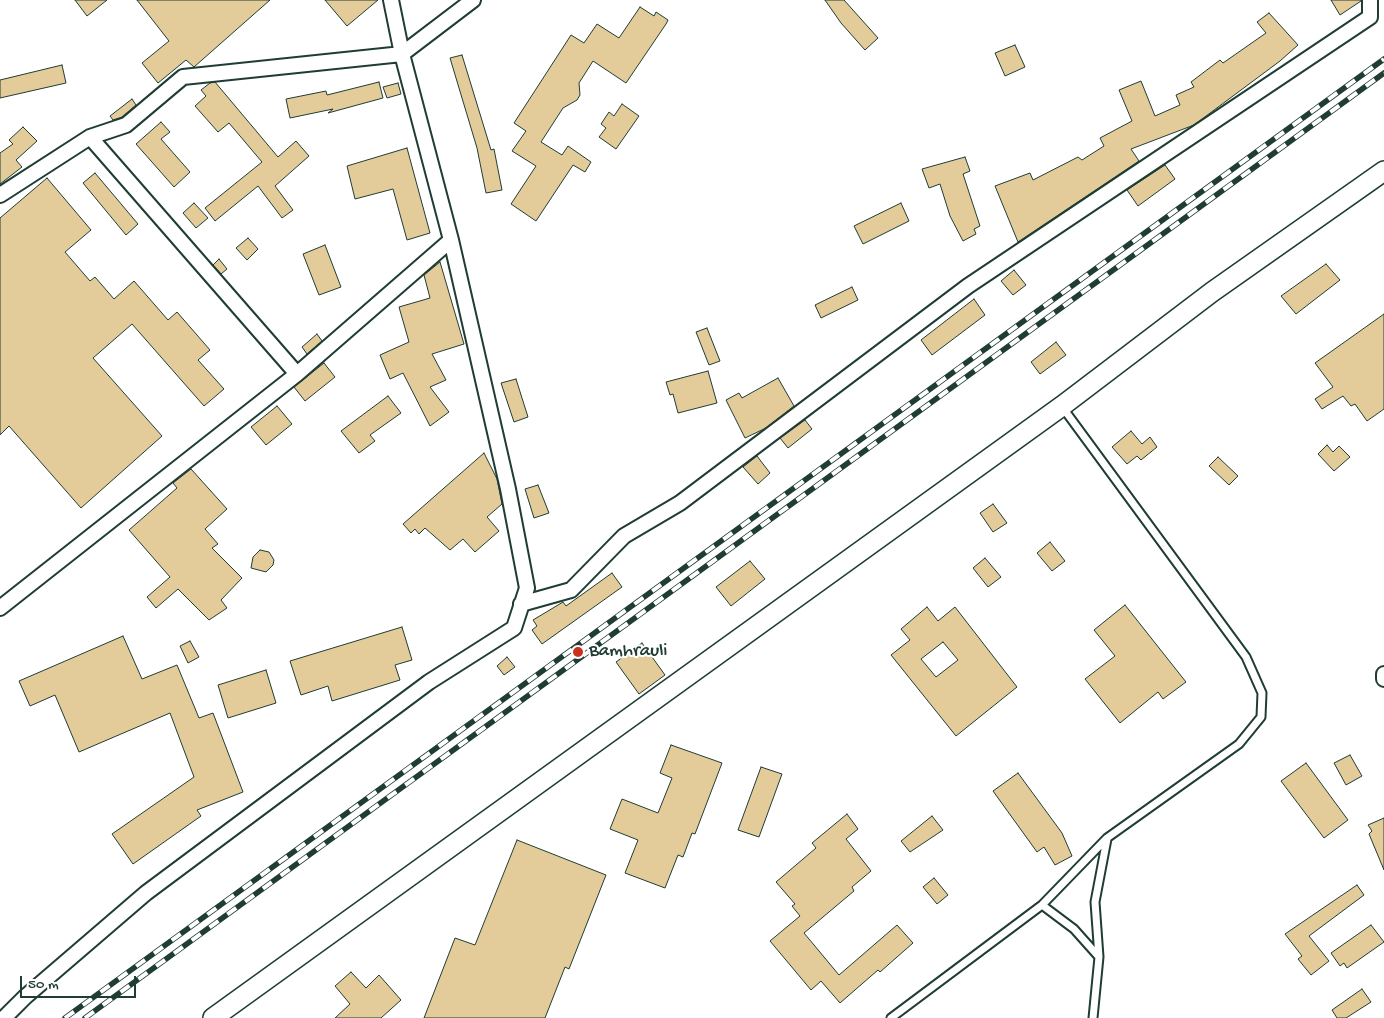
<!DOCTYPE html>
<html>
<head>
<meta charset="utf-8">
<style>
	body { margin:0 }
	#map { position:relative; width:1384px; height:1018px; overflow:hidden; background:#fff; font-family:"Gochi Hand",sans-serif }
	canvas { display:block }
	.scale { position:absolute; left:20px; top:976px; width:116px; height:22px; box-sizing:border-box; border:2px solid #1f3d34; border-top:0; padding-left:6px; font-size:15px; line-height:18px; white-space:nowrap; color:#1f3d34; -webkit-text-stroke:4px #fff; paint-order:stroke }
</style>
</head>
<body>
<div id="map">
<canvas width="1384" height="1018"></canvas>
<div class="scale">50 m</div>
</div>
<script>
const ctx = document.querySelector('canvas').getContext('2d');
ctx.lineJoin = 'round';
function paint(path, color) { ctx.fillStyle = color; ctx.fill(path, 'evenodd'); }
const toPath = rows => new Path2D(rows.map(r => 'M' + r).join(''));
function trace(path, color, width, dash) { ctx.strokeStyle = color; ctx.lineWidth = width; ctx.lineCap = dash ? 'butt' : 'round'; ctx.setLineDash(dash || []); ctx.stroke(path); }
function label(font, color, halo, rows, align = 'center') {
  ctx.font = font + ' "Gochi Hand",sans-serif'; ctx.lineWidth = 4; ctx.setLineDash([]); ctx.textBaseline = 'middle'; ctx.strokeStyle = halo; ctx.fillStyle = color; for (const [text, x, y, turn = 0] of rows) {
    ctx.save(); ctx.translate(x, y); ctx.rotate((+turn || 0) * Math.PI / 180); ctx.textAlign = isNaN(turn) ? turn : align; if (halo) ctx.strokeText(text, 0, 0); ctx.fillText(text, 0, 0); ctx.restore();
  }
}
const building = toPath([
	[75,0,107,0,87,16,75,0],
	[137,0,270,0,194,67,186,60,158,83,142,63,169,41,137,0],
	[325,0,378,0,347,26,325,0],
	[825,0,844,0,878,38,865,50,841,23,825,0],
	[1331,0,1361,0,1361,1,1340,15,1331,0],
	[640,7,654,16,656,12,668,20,666,24,626,83,593,61,579,83,580,95,577,100,563,108,541,142,562,155,568,146,591,162,585,172,573,165,536,221,511,204,536,166,512,151,526,131,514,123,571,35,584,43,597,24,619,38,640,7],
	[1269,13,1298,45,1280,61,1194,125,1131,149,1139,161,1018,242,995,186,1030,173,1033,180,1078,157,1082,160,1104,146,1100,138,1132,121,1119,90,1141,81,1155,116,1180,105,1176,95,1194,87,1191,82,1220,60,1223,63,1266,33,1257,22,1269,13],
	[1015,45,1025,67,1005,76,995,53,1015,45],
	[462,55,491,150,494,149,502,190,486,193,477,148,450,58,462,55],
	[62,65,66,83,0,98,0,80,62,65],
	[215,82,278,157,296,141,309,156,275,186,293,210,282,218,258,186,215,221,205,208,262,162,229,123,218,132,195,106,206,96,201,90,210,83,215,82],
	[379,82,383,98,328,113,333,109,290,118,286,99,326,91,327,95,379,82],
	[398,83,401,94,387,98,383,87,398,83],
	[132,99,136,105,122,117,113,120,110,116,132,99],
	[622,104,639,116,616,149,599,137,606,128,601,124,609,112,614,116,622,104],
	[161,122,170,132,161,139,190,172,174,187,136,144,161,122],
	[23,127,37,141,16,160,22,167,0,184,0,153,13,144,9,140,23,127],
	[407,148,430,233,407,240,393,189,355,199,347,166,407,148],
	[965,157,970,171,963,174,980,226,974,229,976,234,963,241,950,216,940,184,929,188,922,169,965,157],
	[1165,165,1175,179,1138,206,1127,190,1165,165],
	[95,173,138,224,126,235,83,183,95,173],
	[47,178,91,230,65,252,90,281,95,277,114,299,134,281,168,320,177,312,210,350,198,360,224,389,204,406,132,324,93,358,162,436,81,508,9,426,0,435,0,218,47,178],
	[194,203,208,218,196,228,183,213,194,203],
	[901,203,909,221,863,244,854,226,901,203],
	[248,238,258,249,247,260,236,248,248,238],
	[325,245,341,287,319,295,303,254,325,245],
	[219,259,227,269,221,274,213,265,219,259],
	[440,262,464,344,432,354,446,380,430,387,449,412,430,426,403,373,390,379,380,355,409,342,399,307,430,298,424,275,440,262],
	[1326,264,1340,280,1296,314,1281,296,1326,264],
	[1014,270,1026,285,1013,295,1001,281,1014,270],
	[852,287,858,300,821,318,815,305,852,287],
	[974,299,985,315,932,355,921,340,974,299],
	[1384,314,1384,409,1367,421,1355,404,1351,406,1343,396,1322,409,1315,399,1333,387,1315,363,1384,314],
	[707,328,720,361,709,365,696,332,707,328],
	[317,334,322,341,307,354,302,347,317,334],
	[1056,342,1066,355,1040,374,1031,362,1056,342],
	[324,363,335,377,305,401,294,387,324,363],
	[708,371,717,403,678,413,673,394,670,395,666,382,708,371],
	[778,378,794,406,766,428,745,438,726,400,739,393,742,398,778,378],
	[516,379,528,417,514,422,501,383,516,379],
	[388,396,401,413,370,435,375,441,359,453,341,431,388,396],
	[277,406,292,424,266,445,251,427,277,406],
	[805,420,812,429,788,448,780,438,805,420],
	[1131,431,1142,444,1150,437,1157,447,1141,460,1137,456,1127,464,1112,447,1131,431],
	[1327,445,1333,452,1339,446,1350,457,1334,471,1318,454,1327,445],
	[484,453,497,479,502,504,487,517,499,531,475,552,463,539,450,550,425,528,419,534,415,529,411,533,403,524,484,453],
	[757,456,770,473,758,484,743,467,757,456],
	[1218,457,1238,476,1229,485,1209,466,1218,457],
	[191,469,227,509,205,529,218,544,212,548,242,578,221,600,227,608,209,620,178,589,156,608,147,597,170,577,129,530,177,488,173,483,191,469],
	[538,485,549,513,534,518,525,489,538,485],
	[993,504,1007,523,993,532,980,513,993,504],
	[1050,542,1065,561,1052,571,1037,553,1050,542],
	[260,550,269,552,274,560,273,565,266,572,251,568,253,557,260,550],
	[985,558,1001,577,988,587,973,568,985,558],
	[750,561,765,579,731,606,716,587,750,561],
	[612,573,622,587,542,644,532,630,537,626,533,620,563,602,566,606,612,573],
	[1125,605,1186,682,1163,699,1158,692,1120,723,1085,679,1115,656,1094,630,1125,605],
	[927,607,938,621,955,607,1017,687,956,736,891,655,910,640,901,629,927,607],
	[943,642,958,660,936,677,921,659,943,642],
	[402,627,412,660,395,665,400,680,332,701,328,686,301,695,290,661,402,627],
	[123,636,142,679,177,665,199,718,213,713,243,792,197,810,201,816,133,864,112,834,194,777,170,713,79,752,55,695,30,706,19,681,123,636],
	[190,641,199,657,188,663,180,646,190,641],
	[642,643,665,675,639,694,616,662,642,643],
	[507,657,515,667,504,675,497,666,507,657],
	[266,670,276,703,228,718,218,685,266,670],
	[671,745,722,763,695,834,692,833,683,857,678,855,665,888,625,873,638,840,610,829,622,799,658,813,672,778,660,773,671,745],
	[1350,755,1362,776,1346,785,1334,763,1350,755],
	[1306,763,1348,820,1324,838,1281,781,1306,763],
	[761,767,782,774,759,837,738,830,761,767],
	[1018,773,1062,833,1072,856,1055,865,1044,847,1037,852,993,791,1018,773],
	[847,814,858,829,846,839,871,871,852,887,854,891,804,933,839,975,897,925,913,943,880,972,878,970,840,1003,821,981,811,990,770,941,800,916,792,906,795,904,776,882,816,848,812,843,847,814],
	[932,816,943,830,910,852,901,841,932,816],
	[1384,818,1384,870,1369,834,1372,831,1368,825,1384,818],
	[517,840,606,875,569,969,565,967,545,1018,424,1018,455,938,475,945,517,840],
	[934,878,948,895,937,904,923,887,934,878],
	[1357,885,1364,895,1309,936,1329,961,1311,975,1298,959,1302,956,1285,934,1357,885],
	[1371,925,1384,942,1347,968,1344,963,1340,966,1331,953,1371,925],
	[351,972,366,988,379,975,401,1000,381,1018,335,1018,350,1004,335,986,351,972],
	[1362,989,1371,1002,1346,1018,1337,1018,1332,1010,1362,989]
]);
const service = toPath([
	[1042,905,1074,929,1099,957,1093,1018],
	[1099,957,1095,902,1107,839],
	[891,1018,1042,905,1107,838,1239,744,1261,717,1262,693,1246,657,1063,408]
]);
const minor = toPath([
	[90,137,297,374],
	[0,195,90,137,126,125,183,77,402,54,473,0],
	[521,604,571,590,624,536,680,503,968,286,1370,17,1370,0],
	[0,608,297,374,451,240],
	[1384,674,1384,679],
	[4,1018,25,997,146,893,429,682,514,628,527,588,508,489,451,240,402,54,391,0]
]);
const secondary = toPath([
	[213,1018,1062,406,1212,292,1384,171]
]);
const rail = toPath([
	[65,1018,1384,59],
	[85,1018,1384,73]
]);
const markers = [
	[578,652,6,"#c8321e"]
];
const poiNames = [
	["Bamhrauli",589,652]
];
paint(building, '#e3cb9a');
trace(building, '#1f3d34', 1);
trace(service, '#1f3d34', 11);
trace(minor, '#1f3d34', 18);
trace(secondary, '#1f3d34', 22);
trace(service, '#fff', 7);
trace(minor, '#fff', 14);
trace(secondary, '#fff', 19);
trace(rail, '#1f3d34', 5.5);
trace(rail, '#fff', 4, [11]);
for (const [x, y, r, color] of markers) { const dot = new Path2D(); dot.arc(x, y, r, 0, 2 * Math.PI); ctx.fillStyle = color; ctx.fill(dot); trace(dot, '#fff', 2); }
label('19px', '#1f3d34', '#fff', poiNames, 'left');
</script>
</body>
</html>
